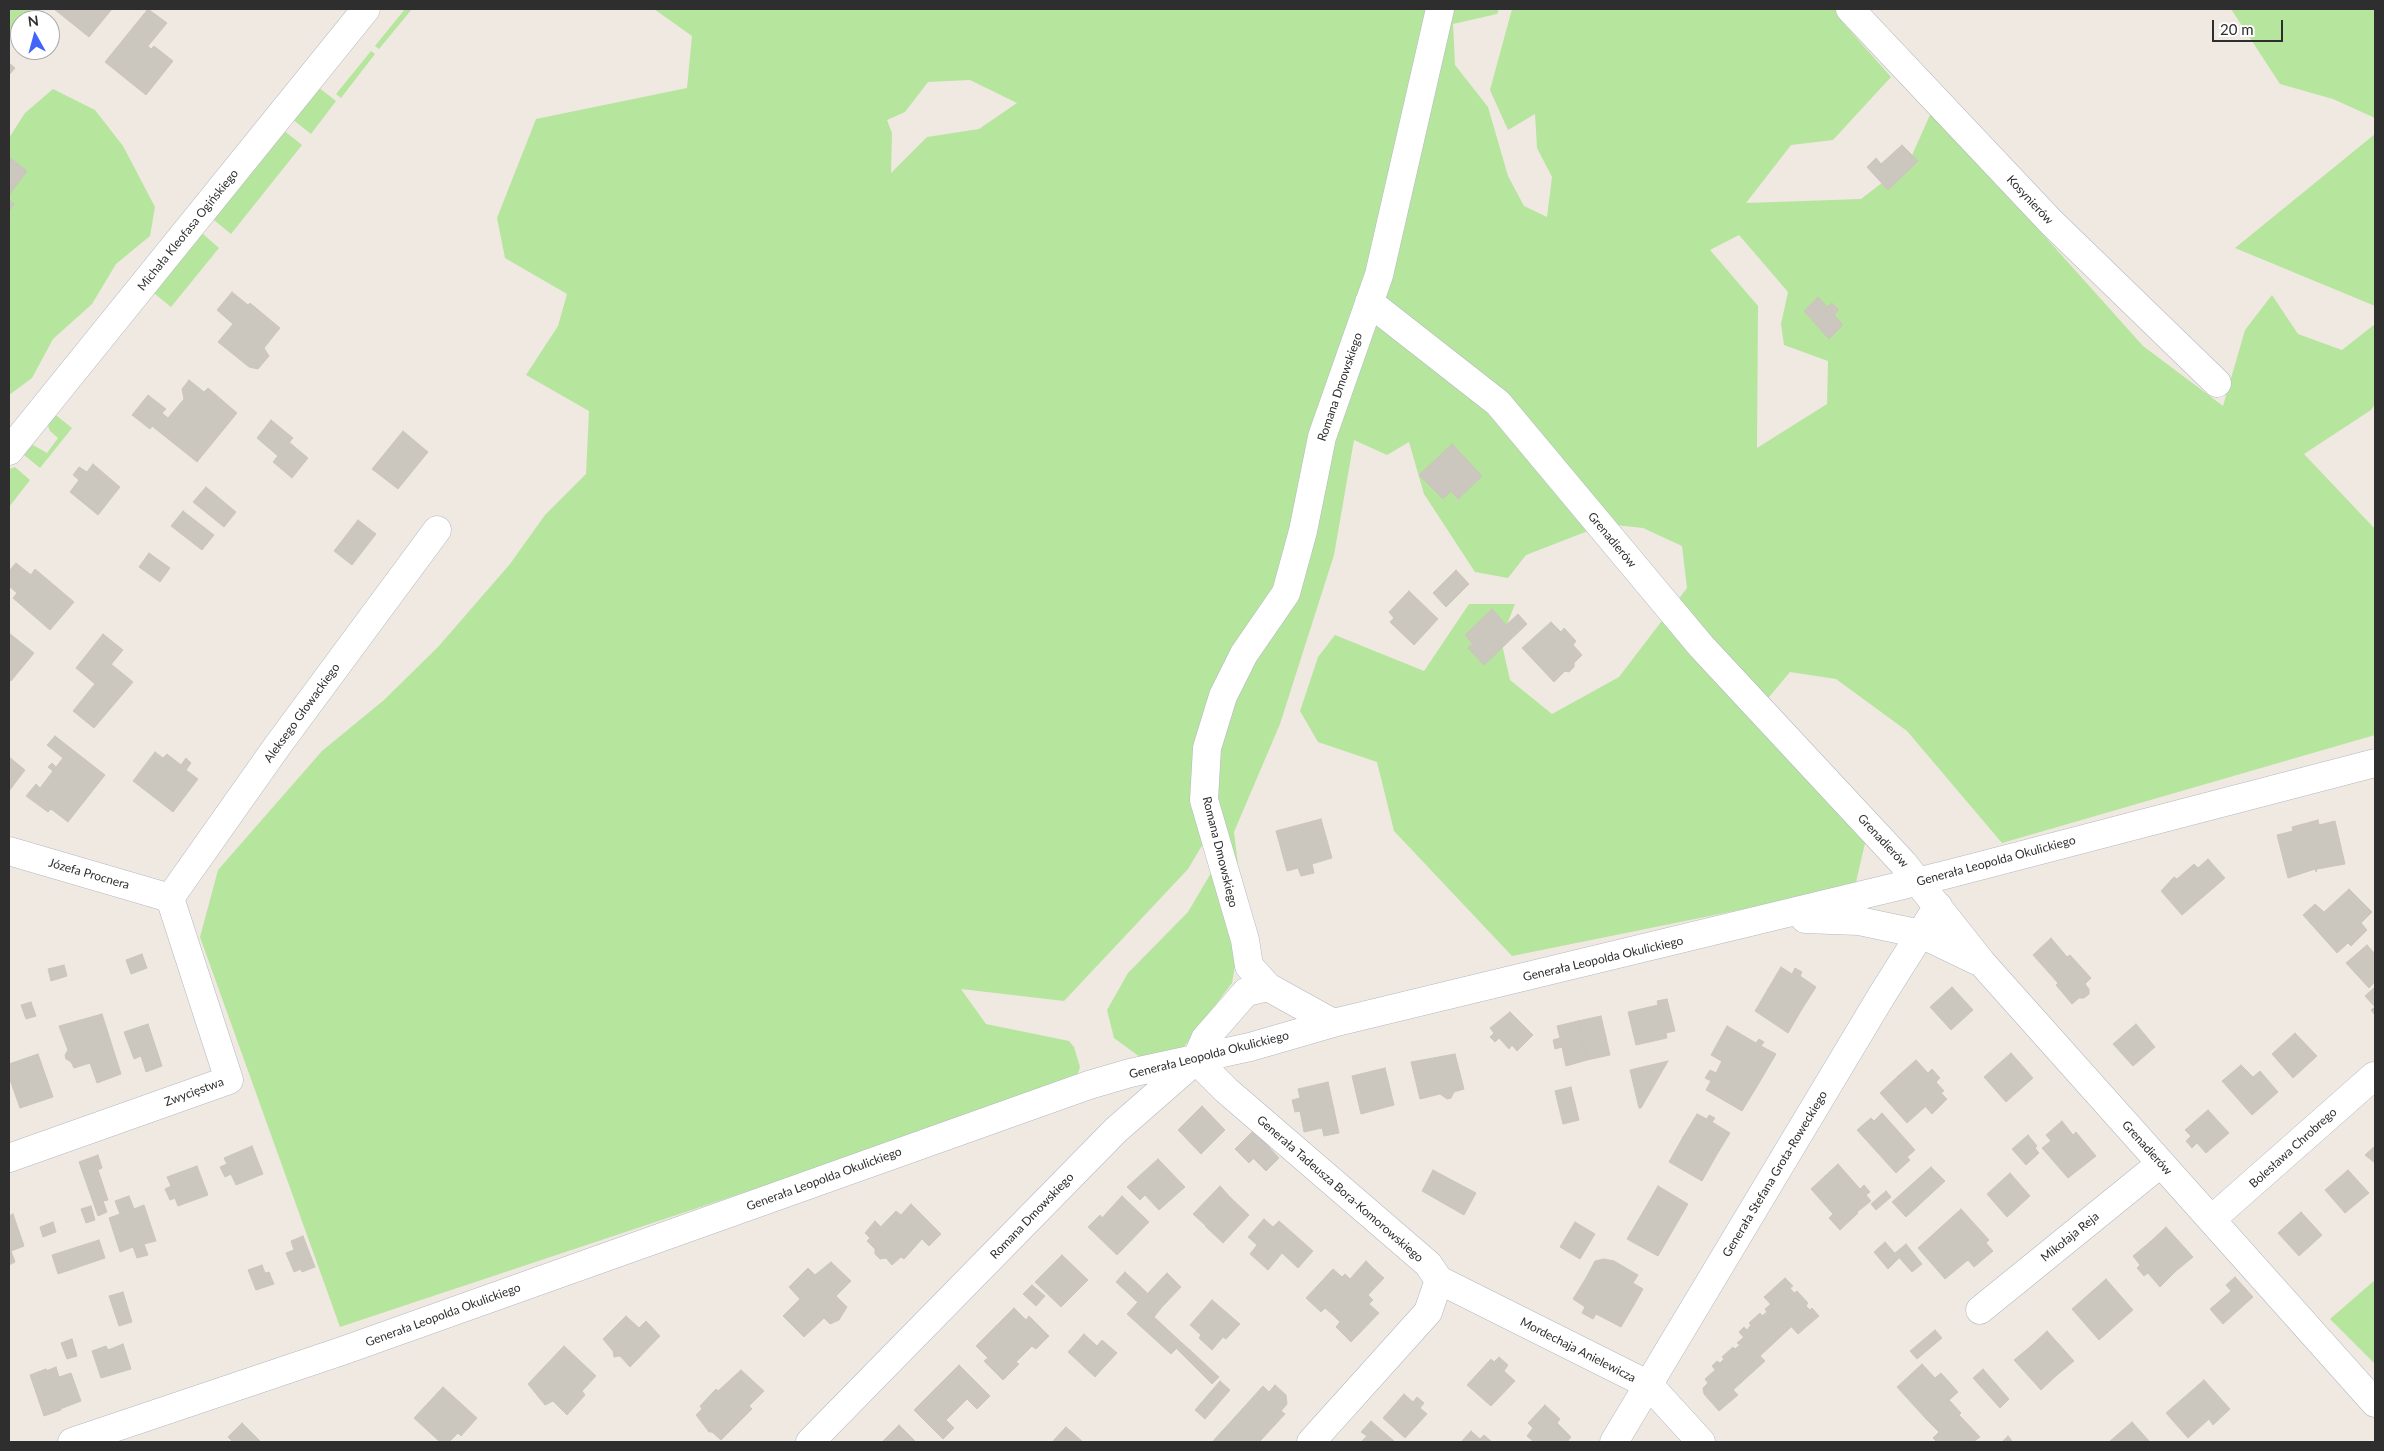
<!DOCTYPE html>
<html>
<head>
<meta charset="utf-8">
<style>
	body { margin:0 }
	#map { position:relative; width:2384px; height:1451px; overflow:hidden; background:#efe9e1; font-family:Lato,sans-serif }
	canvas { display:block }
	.frame { position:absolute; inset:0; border:10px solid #2e2e2e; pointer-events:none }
	.north { position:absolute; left:10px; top:10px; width:50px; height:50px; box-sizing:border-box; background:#fff; border:1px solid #ababab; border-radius:50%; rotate:353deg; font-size:14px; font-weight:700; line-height:20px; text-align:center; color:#2e2e2e }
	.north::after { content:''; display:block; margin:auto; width:18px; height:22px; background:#4264fb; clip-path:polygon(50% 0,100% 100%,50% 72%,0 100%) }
	.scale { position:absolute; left:2212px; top:20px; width:71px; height:22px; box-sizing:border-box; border:2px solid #2e2e2e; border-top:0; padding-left:6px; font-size:15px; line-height:18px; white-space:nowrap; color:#2e2e2e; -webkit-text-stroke:4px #fff; paint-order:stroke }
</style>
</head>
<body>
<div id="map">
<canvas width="2384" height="1451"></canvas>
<div class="frame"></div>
<div class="north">N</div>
<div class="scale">20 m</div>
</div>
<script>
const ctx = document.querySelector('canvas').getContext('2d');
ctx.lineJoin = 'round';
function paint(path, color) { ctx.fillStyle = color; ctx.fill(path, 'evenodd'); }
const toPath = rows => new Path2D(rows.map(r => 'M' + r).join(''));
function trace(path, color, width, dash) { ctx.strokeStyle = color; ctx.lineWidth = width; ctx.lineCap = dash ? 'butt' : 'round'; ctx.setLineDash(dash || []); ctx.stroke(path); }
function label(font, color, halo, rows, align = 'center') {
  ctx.font = font + ' Lato,sans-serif'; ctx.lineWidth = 5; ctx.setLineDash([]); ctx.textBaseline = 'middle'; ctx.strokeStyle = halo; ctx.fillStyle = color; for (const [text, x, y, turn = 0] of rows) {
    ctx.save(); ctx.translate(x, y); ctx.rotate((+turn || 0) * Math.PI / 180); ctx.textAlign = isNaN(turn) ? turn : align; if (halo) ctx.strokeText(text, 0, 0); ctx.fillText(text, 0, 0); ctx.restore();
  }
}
const green = toPath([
	[9,9,30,9,29,20,20,20,20,32,9,35],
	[405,9,412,9,379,49,375,46],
	[654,9,1499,9,1497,14,1453,24,1455,65,1488,107,1508,176,1524,206,1547,217,1552,177,1537,148,1535,114,1508,130,1490,90,1512,9,1851,9,1838,17,1891,77,1833,140,1791,145,1746,203,1861,199,1909,162,1934,106,1968,154,2009,190,2039,230,2143,346,2223,406,2245,330,2272,295,2298,334,2342,350,2375,324,2375,404,2371,410,2304,454,2375,529,2375,735,2002,843,1907,731,1836,679,1790,672,1764,703,1866,839,1856,882,1779,902,1512,956,1394,831,1377,762,1318,742,1300,711,1318,657,1335,635,1424,671,1469,604,1515,604,1501,640,1510,680,1552,714,1619,677,1687,588,1682,546,1643,528,1606,524,1526,555,1508,578,1475,572,1424,494,1409,442,1387,455,1354,440,1334,555,1280,724,1234,832,1244,915,1232,983,1180,1052,1140,1057,1114,1038,1107,1010,1128,973,1188,912,1227,846,1216,822,1188,869,1064,1001,961,989,986,1024,1069,1041,1074,1047,1080,1067,1077,1076,1010,1104,340,1327,200,937,218,870,322,751,384,700,438,647,510,564,545,515,586,474,589,411,526,375,558,326,567,294,505,258,497,218,536,119,687,88,692,36],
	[970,80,1017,103,979,129,927,137,891,173,892,133,887,120,905,112,928,82],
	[1739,235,1788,292,1781,324,1784,345,1828,361,1827,404,1757,448,1758,306,1710,250],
	[2231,9,2375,9,2375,118,2333,99,2280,84],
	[371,51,375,54,341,98,336,94],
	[318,87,336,101,311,134,291,118],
	[53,89,95,110,123,146,155,207,150,236,116,264,92,304,53,339,32,378,9,395,9,138,25,113],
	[282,129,302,145,231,234,214,220,213,216],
	[2375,134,2375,306,2235,248],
	[203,234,219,248,171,307,155,294,154,288,197,235],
	[54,416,57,416,72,428,40,468,24,455,24,452,29,446,33,445,47,453,58,438,50,431,48,426],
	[15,467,30,480,9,507,9,469],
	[2375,1280,2375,1364,2330,1319]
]);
const building = toPath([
	[54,9,112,9,89,37,54,9],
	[148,9,167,23,148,46,151,49,154,46,173,61,146,95,105,62,148,9],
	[9,63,15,68,9,75,9,63],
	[1902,145,1918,161,1888,190,1867,167,1876,158,1881,164,1902,145],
	[9,157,27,171,9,195,9,157],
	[9,200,14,204,9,211,9,200],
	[232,292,248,305,250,303,280,328,264,348,269,356,258,369,249,367,218,342,233,324,217,310,232,292],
	[1818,297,1827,307,1832,303,1839,310,1834,315,1843,325,1829,339,1804,311,1818,297],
	[189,380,204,392,208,388,237,413,197,462,152,426,150,429,132,415,148,395,166,409,162,413,168,418,184,399,182,389,189,380],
	[271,420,293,438,278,456,257,438,271,420],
	[403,431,428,452,398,489,372,469,403,431],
	[289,442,308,458,292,478,273,462,289,442],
	[1452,444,1482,476,1458,499,1451,491,1443,499,1419,475,1452,444],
	[93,464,120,487,98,515,70,492,79,480,73,475,79,467,87,472,93,464],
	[206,487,236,512,224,527,193,502,206,487],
	[183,511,214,535,202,550,171,526,183,511],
	[358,520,376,534,352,565,334,551,358,520],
	[149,553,170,568,160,582,139,567,149,553],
	[16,563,31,575,35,569,74,602,50,630,13,598,17,593,9,586,9,571,16,563],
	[1456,570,1469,584,1446,607,1433,593,1456,570],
	[1409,591,1438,619,1414,645,1390,622,1394,618,1389,612,1409,591],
	[1492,609,1506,625,1518,614,1527,624,1484,665,1468,648,1473,644,1465,635,1492,609],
	[1551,622,1561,632,1564,628,1576,641,1573,645,1582,655,1574,663,1574,667,1569,672,1565,671,1554,682,1522,648,1551,622],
	[9,633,34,653,11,681,9,680,9,633],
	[103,634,123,650,95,684,76,668,103,634],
	[111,664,133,682,94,728,73,711,111,664],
	[55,736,105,775,68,822,51,809,48,812,26,796,36,784,40,788,53,771,48,767,52,763,56,767,63,758,47,745,55,736],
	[155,752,163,758,167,754,181,765,186,758,191,763,186,770,198,779,173,812,133,781,155,752],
	[9,757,25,770,9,791,9,757],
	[1321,819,1332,858,1312,864,1314,873,1301,876,1298,868,1287,871,1276,831,1321,819],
	[2318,820,2319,825,2335,821,2345,864,2317,869,2316,872,2315,869,2288,878,2277,835,2293,831,2292,827,2318,820],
	[2208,859,2225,878,2182,915,2161,891,2174,877,2177,879,2194,864,2198,868,2208,859],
	[2349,889,2372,912,2361,923,2367,930,2351,946,2348,943,2337,953,2303,915,2315,904,2324,912,2349,889],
	[2051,938,2067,957,2070,955,2091,978,2085,984,2089,989,2089,994,2084,998,2079,998,2072,1004,2056,985,2058,983,2033,955,2051,938],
	[2367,945,2375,954,2375,982,2369,988,2346,963,2367,945],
	[142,954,147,968,131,974,126,960,142,954],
	[64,965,67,976,51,981,48,969,64,965],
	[1781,967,1792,974,1795,968,1802,972,1800,976,1816,987,1802,1009,1768,989,1781,967],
	[1952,987,1973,1010,1951,1030,1930,1007,1952,987],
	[2375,987,2375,1015,2371,1010,2375,1007,2365,996,2375,987],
	[1768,989,1802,1009,1788,1033,1755,1011,1768,989],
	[1667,999,1675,1031,1666,1033,1667,1038,1636,1045,1628,1012,1658,1005,1657,1001,1667,999],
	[31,1002,36,1016,26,1019,21,1005,31,1002],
	[1510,1012,1533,1035,1517,1051,1512,1045,1509,1049,1499,1038,1495,1042,1490,1037,1494,1033,1490,1028,1510,1012],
	[102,1014,121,1074,97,1083,90,1063,74,1068,71,1062,66,1059,65,1055,68,1050,59,1026,102,1014],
	[1601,1016,1610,1055,1587,1060,1578,1021,1601,1016],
	[1578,1021,1587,1060,1566,1066,1562,1047,1555,1049,1553,1040,1560,1038,1557,1026,1578,1021],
	[148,1024,162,1066,146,1072,141,1056,134,1059,124,1032,148,1024],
	[2136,1024,2155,1047,2133,1066,2113,1044,2136,1024],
	[1727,1026,1756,1043,1759,1039,1764,1042,1761,1046,1776,1054,1759,1083,1711,1055,1727,1026],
	[2295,1033,2317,1056,2293,1078,2272,1054,2295,1033],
	[2011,1053,2033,1078,2006,1102,1984,1077,2011,1053],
	[38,1054,53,1097,20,1108,9,1077,9,1064,38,1054],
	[1455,1054,1464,1089,1454,1092,1451,1098,1447,1099,1440,1094,1420,1099,1411,1062,1455,1054],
	[1916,1060,1928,1073,1932,1069,1940,1078,1936,1082,1944,1091,1941,1093,1947,1099,1932,1114,1898,1076,1916,1060],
	[1668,1061,1641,1108,1639,1108,1630,1070,1668,1061],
	[1722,1061,1759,1083,1742,1111,1706,1090,1711,1081,1705,1078,1710,1070,1716,1073,1722,1061],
	[2241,1065,2253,1077,2260,1071,2278,1092,2252,1115,2222,1081,2241,1065],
	[1385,1068,1394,1105,1361,1114,1352,1076,1385,1068],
	[1898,1076,1925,1107,1907,1123,1880,1093,1898,1076],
	[1328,1082,1339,1133,1324,1136,1322,1128,1304,1132,1300,1111,1295,1112,1292,1100,1300,1098,1298,1089,1328,1082],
	[1571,1087,1579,1120,1563,1124,1555,1091,1571,1087],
	[1202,1106,1225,1130,1201,1154,1178,1130,1202,1106],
	[2208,1110,2229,1133,2206,1153,2197,1143,2192,1148,2186,1141,2191,1136,2185,1130,2208,1110],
	[1882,1113,1915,1150,1907,1157,1910,1160,1896,1173,1857,1130,1871,1118,1874,1121,1882,1113],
	[1697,1114,1707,1119,1709,1115,1715,1118,1712,1122,1730,1133,1716,1156,1683,1137,1697,1114],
	[2062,1121,2073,1135,2076,1132,2096,1156,2068,1178,2042,1148,2051,1141,2046,1135,2062,1121],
	[1253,1131,1267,1145,1249,1163,1235,1149,1253,1131],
	[2028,1135,2037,1146,2035,1148,2039,1153,2026,1165,2012,1149,2028,1135],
	[1683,1137,1716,1156,1702,1181,1669,1162,1683,1137],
	[1267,1145,1279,1158,1266,1171,1254,1159,1267,1145],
	[252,1146,263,1174,236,1185,231,1174,225,1177,220,1167,227,1164,224,1158,252,1146],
	[2375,1146,2375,1163,2365,1155,2375,1146],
	[98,1155,102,1168,98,1170,108,1200,103,1201,107,1212,98,1216,79,1162,98,1155],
	[1158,1159,1185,1187,1159,1210,1145,1195,1140,1200,1127,1187,1158,1159],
	[1838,1164,1860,1189,1864,1185,1870,1192,1866,1195,1871,1201,1857,1212,1825,1176,1838,1164],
	[197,1166,208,1195,178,1206,175,1198,170,1200,165,1189,171,1186,167,1177,197,1166],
	[1931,1167,1945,1181,1906,1217,1892,1202,1931,1167],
	[1433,1170,1476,1193,1464,1215,1422,1191,1433,1170],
	[2348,1170,2369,1193,2345,1213,2325,1190,2348,1170],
	[2010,1173,2030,1196,2007,1217,1987,1194,2010,1173],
	[1825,1176,1858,1213,1840,1230,1829,1218,1833,1214,1811,1189,1825,1176],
	[1220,1186,1231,1198,1205,1225,1193,1214,1220,1186],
	[1658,1186,1688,1204,1673,1230,1643,1212,1658,1186],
	[1886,1191,1891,1197,1876,1210,1871,1204,1886,1191],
	[129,1196,134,1209,144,1205,156,1241,144,1244,148,1255,137,1258,133,1247,120,1252,109,1218,120,1214,115,1201,129,1196],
	[1122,1196,1149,1222,1117,1255,1088,1227,1100,1215,1102,1218,1122,1196],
	[1231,1198,1249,1215,1223,1243,1205,1226,1231,1198],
	[911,1204,941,1234,929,1246,922,1239,904,1259,901,1257,892,1265,886,1258,880,1259,875,1254,875,1249,867,1241,896,1211,901,1215,911,1204],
	[91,1206,95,1220,86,1223,81,1209,91,1206],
	[1961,1209,1989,1240,1986,1243,1993,1251,1974,1267,1968,1260,1945,1279,1918,1248,1961,1209],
	[1643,1212,1673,1230,1658,1256,1627,1239,1643,1212],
	[2301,1212,2322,1235,2299,1256,2278,1233,2301,1212],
	[13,1214,24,1246,11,1251,15,1262,9,1265,9,1216,13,1214],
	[1264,1219,1273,1227,1279,1221,1313,1251,1298,1268,1282,1253,1268,1270,1250,1254,1257,1245,1248,1237,1264,1219],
	[875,1221,881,1227,870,1238,865,1233,875,1221],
	[53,1222,56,1232,43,1237,40,1227,53,1222],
	[1575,1222,1595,1234,1580,1259,1560,1247,1575,1222],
	[2166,1227,2193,1257,2176,1271,2150,1242,2166,1227],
	[303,1236,315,1267,302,1272,301,1269,294,1272,286,1253,294,1250,291,1241,303,1236],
	[99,1240,105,1258,58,1274,52,1255,99,1240],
	[1885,1242,1899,1258,1888,1269,1874,1252,1885,1242],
	[2150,1242,2176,1271,2160,1287,2148,1273,2144,1276,2137,1268,2140,1265,2133,1256,2150,1242],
	[1906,1244,1922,1264,1912,1272,1895,1253,1906,1244],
	[1062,1255,1088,1280,1061,1307,1035,1282,1062,1255],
	[1604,1259,1614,1261,1638,1275,1633,1283,1643,1289,1634,1305,1586,1278,1595,1261,1604,1259],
	[1366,1261,1375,1270,1333,1315,1325,1308,1321,1312,1306,1298,1333,1269,1342,1277,1345,1274,1350,1279,1366,1261],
	[831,1262,851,1281,836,1296,847,1307,839,1320,830,1324,824,1318,804,1337,783,1316,800,1299,789,1287,808,1268,815,1275,831,1262],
	[262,1265,265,1273,269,1272,274,1284,256,1290,248,1270,262,1265],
	[1375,1270,1384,1278,1368,1295,1373,1300,1369,1304,1379,1313,1351,1342,1336,1327,1340,1322,1333,1315,1375,1270],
	[1125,1272,1140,1286,1131,1296,1116,1282,1125,1272],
	[1167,1273,1181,1287,1162,1307,1148,1293,1167,1273],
	[2235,1277,2253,1297,2223,1324,2210,1309,2231,1291,2226,1285,2235,1277],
	[1586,1278,1634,1305,1621,1327,1596,1314,1593,1319,1582,1313,1585,1307,1573,1299,1586,1278],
	[1785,1278,1793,1286,1790,1288,1794,1293,1797,1291,1808,1303,1806,1306,1810,1310,1812,1308,1819,1316,1798,1334,1764,1297,1785,1278],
	[2106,1279,2133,1310,2099,1340,2072,1309,2106,1279],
	[1032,1285,1045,1296,1036,1306,1023,1294,1032,1285],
	[1140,1286,1162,1307,1154,1317,1131,1296,1140,1286],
	[123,1292,132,1322,119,1326,109,1296,123,1292],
	[1212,1300,1240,1324,1226,1339,1223,1337,1212,1350,1199,1338,1201,1335,1190,1325,1212,1300],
	[1138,1302,1182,1343,1171,1354,1127,1314,1138,1302],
	[1771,1304,1791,1327,1760,1356,1739,1332,1744,1327,1747,1330,1751,1325,1749,1323,1760,1313,1762,1316,1767,1312,1765,1309,1771,1304],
	[1014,1308,1026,1320,1029,1316,1049,1336,1036,1349,1032,1346,1024,1354,996,1326,1014,1308],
	[626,1316,639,1328,646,1321,660,1336,630,1367,620,1356,614,1357,613,1351,603,1339,626,1316],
	[996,1326,1024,1354,1016,1362,1019,1364,1003,1380,984,1361,988,1358,976,1346,996,1326],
	[1935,1330,1942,1338,1917,1359,1910,1351,1935,1330],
	[2047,1331,2074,1361,2057,1375,2031,1346,2047,1331],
	[1084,1334,1097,1346,1102,1340,1117,1353,1104,1367,1077,1342,1084,1334],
	[1743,1338,1765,1361,1733,1390,1712,1366,1717,1361,1720,1363,1724,1359,1722,1357,1733,1347,1735,1349,1740,1345,1737,1343,1743,1338],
	[72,1339,77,1356,67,1359,61,1343,72,1339],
	[1077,1342,1104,1367,1095,1377,1068,1352,1077,1342],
	[1182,1343,1190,1350,1184,1356,1176,1348,1182,1343],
	[123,1344,131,1369,101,1378,92,1351,106,1346,108,1350,123,1344],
	[564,1346,596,1376,582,1391,585,1395,567,1415,553,1401,545,1405,528,1384,564,1346],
	[2031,1346,2057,1375,2041,1390,2014,1360,2031,1346],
	[1190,1350,1219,1377,1212,1384,1184,1356,1190,1350],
	[1499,1357,1508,1365,1504,1371,1515,1381,1491,1406,1467,1385,1491,1359,1494,1362,1499,1357],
	[1922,1364,1935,1378,1941,1373,1958,1392,1927,1420,1897,1387,1922,1364],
	[959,1365,990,1396,977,1409,967,1399,957,1409,936,1388,959,1365],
	[56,1367,59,1377,71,1373,81,1401,60,1409,46,1371,56,1367],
	[46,1369,61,1410,44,1416,30,1375,46,1369],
	[1983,1369,2009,1399,2000,1408,1973,1378,1983,1369],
	[741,1370,764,1391,749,1406,752,1409,721,1440,712,1432,709,1432,696,1415,702,1409,700,1406,716,1389,718,1391,741,1370],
	[1715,1370,1738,1395,1719,1411,1704,1394,1703,1388,1708,1383,1705,1379,1715,1370],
	[2204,1380,2230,1409,2213,1425,2209,1419,2188,1438,2166,1413,2204,1380],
	[1220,1381,1230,1390,1205,1419,1195,1410,1220,1381],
	[1275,1385,1286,1395,1287,1404,1281,1411,1285,1414,1261,1440,1235,1417,1263,1386,1269,1392,1275,1385],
	[443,1387,477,1418,461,1436,458,1433,449,1442,440,1442,414,1418,443,1387],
	[936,1388,957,1409,946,1420,954,1428,943,1439,914,1410,936,1388],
	[1404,1394,1413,1402,1417,1397,1424,1403,1420,1408,1427,1414,1405,1438,1383,1418,1404,1394],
	[1949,1400,1961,1413,1959,1415,1980,1437,1973,1442,1937,1442,1933,1438,1939,1432,1927,1420,1949,1400],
	[1545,1405,1560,1419,1557,1423,1571,1437,1567,1442,1534,1442,1527,1436,1533,1428,1528,1423,1545,1405],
	[1235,1417,1261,1440,1259,1442,1212,1442,1235,1417],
	[1371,1421,1395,1442,1361,1442,1367,1436,1361,1432,1371,1421],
	[2132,1422,2150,1442,2109,1442,2132,1422],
	[242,1423,261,1442,233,1442,228,1437,242,1423],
	[899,1425,916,1442,882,1442,899,1425],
	[1066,1427,1083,1442,1052,1442,1066,1427],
	[1471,1431,1480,1439,1484,1435,1492,1442,1461,1442,1471,1431],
	[2008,1436,2013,1442,2002,1442,2008,1436]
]);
const street = toPath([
	[1850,9,2051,222,2217,383],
	[1369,302,1498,403,1701,646,1903,863,1982,963,2375,1403],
	[9,851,170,898],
	[170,898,278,745,437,530],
	[1805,919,1859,921,1921,934,1977,961],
	[1268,987,1333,1023],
	[1196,1060,1226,1090,1428,1264,1439,1280,1428,1312,1311,1442],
	[9,1158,229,1080,170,898],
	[2212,1219,2374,1076],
	[1439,1280,1649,1385,1701,1442],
	[1980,1310,2160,1164],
	[72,1442,342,1351,1089,1085,1130,1073,1250,1047,1333,1023,1949,874,2375,763],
	[810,1442,1116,1130,1196,1060,1205,1039,1246,992,1268,987,1249,966,1245,940,1204,800,1207,748,1223,696,1244,654,1286,593,1303,531,1322,437,1379,275,1440,9],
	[1614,1442,1882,995,1938,906]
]);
const secondary = toPath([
	[9,451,366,9]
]);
const streetNames = [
	["Kosynierów",2030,200,47],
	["Michała Kleofasa Ogińskiego",188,230,-51],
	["Romana Dmowskiego",1340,387,-71],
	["Grenadierów",1612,540,50],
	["Aleksego Głowackiego",302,713,-54],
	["Grenadierów",1883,841,47],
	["Romana Dmowskiego",1220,852,76],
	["Generała Leopolda Okulickiego",1996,861,-15],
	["Józefa Procnera",89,874,16],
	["Generała Leopolda Okulickiego",1603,959,-13],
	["Generała Leopolda Okulickiego",1209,1055,-14],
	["Zwycięstwa",194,1092,-20],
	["Grenadierów",2147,1148,48],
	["Bolesława Chrobrego",2293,1148,-42],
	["Generała Stefana Grota-Roweckiego",1775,1174,-59],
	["Generała Leopolda Okulickiego",824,1179,-20],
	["Generała Tadeusza Bora-Komorowskiego",1340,1189,41],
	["Romana Dmowskiego",1032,1216,-46],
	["Mikołaja Reja",2070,1237,-39],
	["Generała Leopolda Okulickiego",443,1315,-20],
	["Mordechaja Anielewicza",1578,1350,27]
];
paint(green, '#b6e59e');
paint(building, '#cbc7bf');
trace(building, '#cbc5ba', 1);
trace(street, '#b4b7c1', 29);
trace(secondary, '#b4b7c1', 29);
trace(street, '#fff', 28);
trace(secondary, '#fff', 28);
label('12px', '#2e2e2e', '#fff', streetNames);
</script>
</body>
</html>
